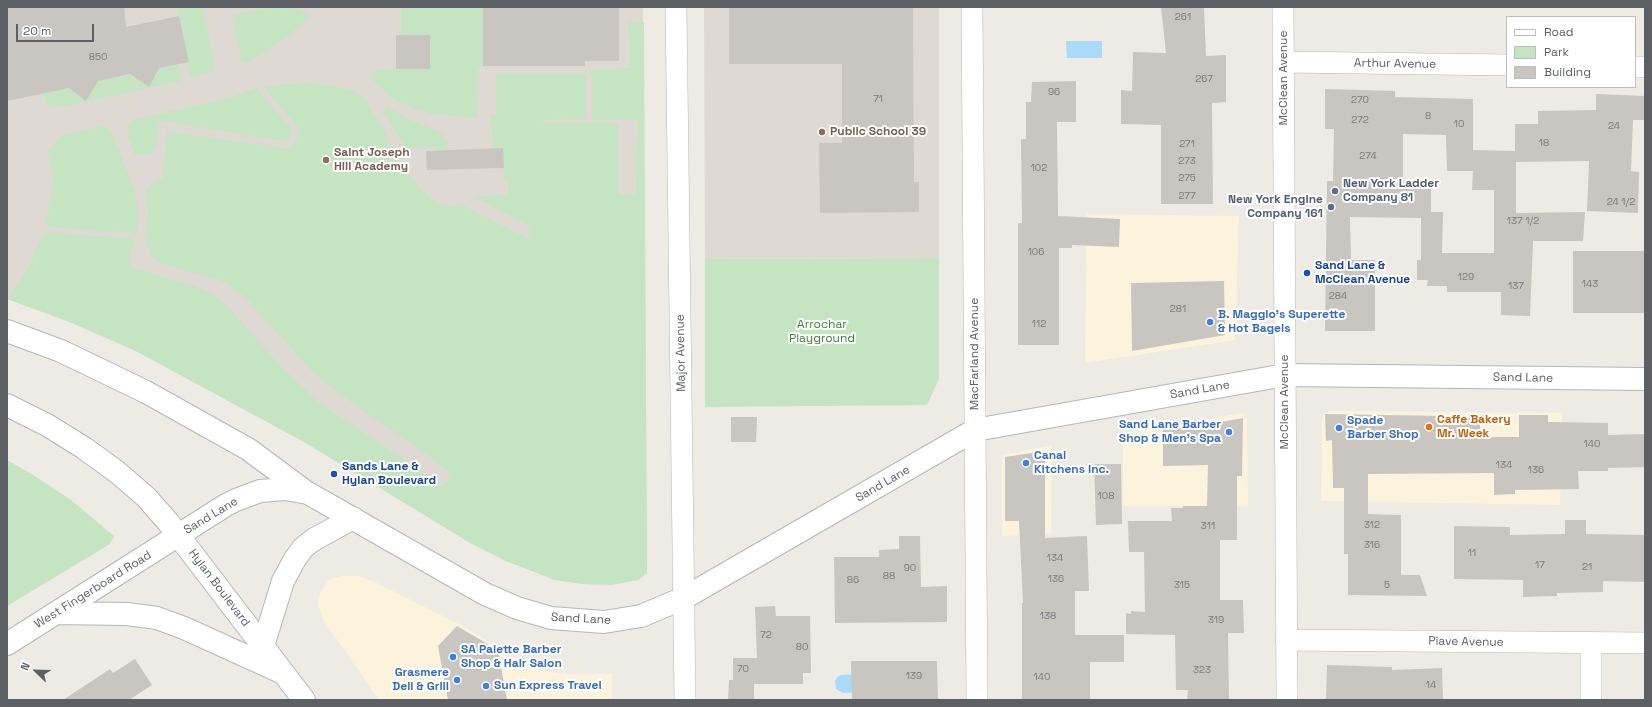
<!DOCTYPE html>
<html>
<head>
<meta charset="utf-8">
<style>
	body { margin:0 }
	#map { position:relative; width:1652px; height:707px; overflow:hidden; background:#eeebe4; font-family:"Space Grotesk",sans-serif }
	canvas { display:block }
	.frame { position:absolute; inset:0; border:8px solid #5c6064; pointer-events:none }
	.legend { position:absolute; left:1506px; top:16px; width:130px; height:72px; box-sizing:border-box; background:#fff; border:1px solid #bebfc1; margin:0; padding:5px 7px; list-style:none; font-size:12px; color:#5c6064 }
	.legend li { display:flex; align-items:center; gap:8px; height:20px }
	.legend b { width:20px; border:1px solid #bebfc1 }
	.north { position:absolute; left:16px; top:651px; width:40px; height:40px; -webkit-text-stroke:3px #fff; paint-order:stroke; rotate:293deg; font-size:11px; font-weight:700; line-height:16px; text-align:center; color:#5c6064 }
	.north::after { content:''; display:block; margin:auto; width:14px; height:18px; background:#5c6064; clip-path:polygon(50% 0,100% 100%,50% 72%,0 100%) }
	.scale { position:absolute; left:16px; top:24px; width:78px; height:18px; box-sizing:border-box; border:2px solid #5c6064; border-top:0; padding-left:5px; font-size:12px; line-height:14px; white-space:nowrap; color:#5c6064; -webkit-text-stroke:3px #fff; paint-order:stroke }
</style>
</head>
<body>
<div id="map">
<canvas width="1652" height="707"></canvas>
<div class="frame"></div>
<ul class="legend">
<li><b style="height:5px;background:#fff"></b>Road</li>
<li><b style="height:11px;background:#c4e4c2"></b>Park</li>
<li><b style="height:11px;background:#c9c6c2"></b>Building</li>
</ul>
<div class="north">N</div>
<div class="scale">20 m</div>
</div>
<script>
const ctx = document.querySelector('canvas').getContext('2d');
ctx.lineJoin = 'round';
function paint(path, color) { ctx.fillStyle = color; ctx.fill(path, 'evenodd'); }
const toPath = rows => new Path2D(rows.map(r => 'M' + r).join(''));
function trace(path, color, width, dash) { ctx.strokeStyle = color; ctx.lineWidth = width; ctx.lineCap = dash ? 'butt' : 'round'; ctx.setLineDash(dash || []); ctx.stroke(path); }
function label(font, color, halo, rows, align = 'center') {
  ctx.font = font + ' "Space Grotesk",sans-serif'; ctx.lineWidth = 4; ctx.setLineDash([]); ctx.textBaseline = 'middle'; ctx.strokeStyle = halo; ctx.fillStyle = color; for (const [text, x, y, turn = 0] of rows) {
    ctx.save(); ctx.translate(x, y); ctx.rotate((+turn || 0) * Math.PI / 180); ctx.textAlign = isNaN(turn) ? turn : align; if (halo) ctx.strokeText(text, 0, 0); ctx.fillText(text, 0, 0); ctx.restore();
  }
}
const commercial = toPath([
	[1087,214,1239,216,1235,340,1085,363],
	[1330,411,1562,413,1560,505,1321,501,1322,418,1325,413],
	[1243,413,1247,420,1248,506,1123,506,1123,433],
	[1052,445,1051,534,1002,536,1002,455],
	[341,576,357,576,373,581,461,625,528,666,544,671,567,674,612,674,612,700,379,700,322,618,318,604,320,593,329,580]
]);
const education = toPath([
	[7,7,643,7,647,573,638,580,611,585,583,584,555,580,506,561,472,544,306,443,136,351,72,323,7,299],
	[704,7,939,7,939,258,705,259]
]);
const green = toPath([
	[184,7,203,7,214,64,212,72,190,78,187,62,189,61,178,8],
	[401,7,483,7,483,66,478,67,477,118,433,114,413,108,392,98,372,79,372,73,378,70,430,68,430,35,401,35],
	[271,8,296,9,302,11,310,17,289,35,255,58,245,63,242,63,232,14],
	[628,22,644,22,647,573,638,580,611,585,583,584,555,580,506,561,472,544,306,443,136,351,72,323,8,299,32,261,41,237,45,233,132,238,134,240,129,262,132,268,194,286,209,292,220,299,231,310,280,366,318,402,407,461,430,480,438,485,443,486,449,481,450,477,447,471,432,458,340,394,315,374,246,298,235,289,220,280,162,264,150,255,146,242,148,211,146,189,163,178,167,132,286,148,291,148,296,142,299,129,264,87,283,84,314,83,347,89,360,94,364,98,384,129,390,148,399,163,406,173,430,198,439,204,445,205,450,206,458,204,464,206,529,239,529,226,476,198,478,196,508,195,508,180,504,180,503,149,494,149,490,115,496,115,496,74,586,74,586,119,543,120,543,123,618,123,619,194,636,194,637,120,592,120,592,70,630,68],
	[178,64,181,81,54,108,47,105,43,93,69,88,86,101,98,81,130,75,149,87,159,68],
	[256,88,291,128,292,131,288,140,283,141,158,120,156,149,148,155,135,155,127,134,129,125,134,120,229,98],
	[386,108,389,108,411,120,442,133,447,142,447,150,435,150,434,147,406,148,384,113],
	[101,126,109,129,113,135,135,191,138,213,136,233,48,227,46,223,51,201,53,179,49,150,61,136],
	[939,258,939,379,927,405,705,407,705,259],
	[7,460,30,473,71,500,114,536,110,544,7,606]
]);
const water = toPath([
	[1066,41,1102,41,1102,58,1067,58],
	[863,674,865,692,843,693,836,689,835,681,837,677,841,675]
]);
const building = toPath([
	[7,7,124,7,126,27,179,16,189,62,159,68,149,87,130,74,98,81,86,101,69,88,7,101],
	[483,7,619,7,619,61,585,61,585,66,483,66],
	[729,7,913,7,914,182,919,182,919,212,820,213,819,143,842,143,842,64,729,64],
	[1161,7,1204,7,1206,56,1226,55,1226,102,1212,103,1213,204,1161,204,1161,125,1121,124,1121,90,1132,91,1133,52,1166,53],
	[396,35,430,35,430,69,396,69],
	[1076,81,1076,122,1057,122,1058,216,1120,219,1119,247,1072,245,1072,248,1059,248,1059,345,1018,345,1018,223,1022,223,1021,139,1026,139,1026,102,1031,102,1032,82],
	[1325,89,1395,91,1395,97,1473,99,1473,150,1515,151,1515,124,1538,124,1538,111,1596,110,1596,94,1645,96,1645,120,1633,120,1631,171,1639,172,1638,213,1587,211,1589,161,1516,162,1516,213,1585,212,1583,241,1533,241,1530,316,1501,315,1501,292,1447,292,1447,286,1427,286,1428,280,1417,280,1417,260,1421,260,1421,218,1350,217,1351,260,1375,260,1375,331,1325,331,1327,181,1333,181,1334,129,1325,129],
	[1403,134,1446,135,1447,171,1473,171,1472,190,1494,190,1494,253,1442,253,1443,212,1431,212,1431,181,1403,181],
	[503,148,504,168,427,170,426,151],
	[1573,251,1645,251,1645,313,1573,313],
	[1224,281,1225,335,1132,351,1131,283],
	[1325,414,1446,416,1446,418,1480,418,1480,437,1519,437,1519,415,1548,415,1548,422,1608,423,1608,435,1645,434,1645,467,1608,468,1608,471,1578,471,1579,489,1515,490,1515,494,1494,495,1494,473,1368,474,1368,514,1401,515,1401,575,1420,575,1427,596,1348,595,1348,554,1344,554,1344,488,1333,488,1332,440,1326,441],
	[731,417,757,417,756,442,731,442],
	[1243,418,1242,476,1237,476,1237,540,1220,540,1220,600,1243,600,1244,633,1228,633,1229,700,1187,700,1188,690,1176,690,1175,635,1126,634,1126,613,1131,614,1131,611,1145,612,1144,552,1129,552,1128,521,1172,521,1171,508,1183,508,1183,506,1207,506,1208,465,1163,466,1163,430,1189,426,1189,428],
	[1045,451,1045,538,1087,536,1089,591,1075,591,1075,635,1124,635,1124,662,1090,662,1090,700,1022,700,1022,603,1023,603,1019,521,1005,521,1005,457],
	[1094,464,1121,464,1122,524,1096,525],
	[1565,520,1586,520,1586,534,1645,535,1645,582,1603,581,1603,592,1557,593,1557,596,1523,597,1523,580,1454,579,1454,526,1510,527,1510,535,1565,534],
	[899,536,920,536,921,587,947,586,947,622,835,623,834,557,879,557,879,550,899,549],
	[775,606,776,616,810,616,811,673,803,673,803,684,754,684,754,700,728,700,729,680,733,680,733,658,757,658,755,607],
	[457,626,498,650,507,700,448,700,438,646],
	[135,659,152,685,129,700,63,700,110,669,113,673],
	[851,661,937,661,938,700,852,700],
	[1327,665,1392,667,1392,670,1442,668,1443,700,1326,700]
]);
const street = toPath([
	[676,7,685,700],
	[972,7,977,700],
	[1283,7,1287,700],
	[1284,62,1507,65],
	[1635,67,1645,67],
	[1286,640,1645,643],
	[1591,700,1591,643]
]);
const secondary = toPath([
	[7,331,61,351,146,392,248,449,306,492],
	[7,405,47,425,84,448,117,472,146,497,168,522,304,700],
	[56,613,127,614,157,618,184,628,281,672],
	[7,644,226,505,236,500,260,491,285,489,308,493,485,594,517,608,551,618,604,622,641,616,684,598,975,430,1285,375,1645,379],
	[263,646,283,581,295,559,303,548,313,540,353,518]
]);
const markers = [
	[822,132,4,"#8d6e63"],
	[326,160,4,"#8d6e63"],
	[1335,191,4,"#5c6f8a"],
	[1331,207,4,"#5c6f8a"],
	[1307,273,4,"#1a4fb4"],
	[1210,322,4,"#3f7fe0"],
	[1429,427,4,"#e8710a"],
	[1339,428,4,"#3f7fe0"],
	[1229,432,4,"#3f7fe0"],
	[1026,463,4,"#3f7fe0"],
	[334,474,4,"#1a4fb4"],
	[453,657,4,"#3f7fe0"],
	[457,680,4,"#3f7fe0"],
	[486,686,4,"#3f7fe0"]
];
const numberNames = [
	["261",1183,17],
	["850",98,57],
	["267",1204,79],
	["96",1054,92],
	["71",878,99],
	["270",1360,100],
	["8",1428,116],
	["272",1360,120],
	["10",1459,124],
	["24",1614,126],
	["18",1544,143],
	["271",1187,144],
	["274",1368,156],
	["273",1187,161],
	["102",1039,168],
	["275",1187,178],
	["277",1187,196],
	["24 1/2",1621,202],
	["137 1/2",1523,221],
	["106",1036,252],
	["129",1466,277],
	["143",1590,284],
	["137",1516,286],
	["284",1338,296],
	["281",1178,309],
	["112",1039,324],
	["140",1592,444],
	["134",1504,465],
	["136",1536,470],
	["108",1106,496],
	["312",1372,525],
	["311",1208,526],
	["316",1372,545],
	["11",1472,553],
	["134",1055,558],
	["17",1540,565],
	["21",1587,567],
	["90",910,568],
	["88",889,576],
	["136",1056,579],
	["86",853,580],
	["315",1182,585],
	["5",1387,585],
	["138",1048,616],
	["319",1216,620],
	["72",766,635],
	["80",802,647],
	["70",743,669],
	["323",1202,670],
	["139",914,676],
	["140",1042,677],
	["14",1431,685]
];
const streetNames = [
	["Arthur Avenue",1395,64,1],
	["McClean Avenue",1284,78,-90],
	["Major Avenue",681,353,-91],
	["MacFarland Avenue",975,354,-90],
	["Sand Lane",1523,378,1],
	["Sand Lane",1200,390,-10],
	["McClean Avenue",1285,402,-90],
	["Sand Lane",883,484,-30],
	["Sand Lane",211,516,-31],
	["Hylan Boulevard",219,588,53],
	["West Fingerboard Road",93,590,-32],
	["Sand Lane",581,619,3],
	["Piave Avenue",1466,642,1]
];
const educationNames = [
	["Public School 39",830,132],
	["Saint Joseph",334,153],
	["Hill Academy",334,167]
];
const serviceNames = [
	["New York Ladder",1343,184],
	["Company 81",1343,198],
	["New York Engine",1323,200,"right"],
	["Company 161",1323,214,"right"]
];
const transitNames = [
	["Sand Lane &",1315,266],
	["McClean Avenue",1315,280],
	["Sands Lane &",342,467],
	["Hylan Boulevard",342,481]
];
const shopNames = [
	["B. Maggio's Superette",1218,315],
	["& Hot Bagels",1218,329],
	["Spade",1347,421],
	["Barber Shop",1347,435],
	["Sand Lane Barber",1221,425,"right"],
	["Shop & Men's Spa",1221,439,"right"],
	["Canal",1034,456],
	["Kitchens Inc.",1034,470],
	["SA Palette Barber",461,650],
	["Shop & Hair Salon",461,664],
	["Grasmere",449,673,"right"],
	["Deli & Grill",449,687,"right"],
	["Sun Express Travel",494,686]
];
const parkNames = [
	["Arrochar",822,325],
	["Playground",822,339]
];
const foodNames = [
	["Caffe Bakery",1437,420],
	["Mr. Week",1437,434]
];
paint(commercial, '#fcf3dc');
paint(education, '#dedad3');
paint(green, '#c4e4c2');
paint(water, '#a9daf9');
paint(building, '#c9c6c2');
trace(street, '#b5b7ba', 22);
trace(secondary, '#b3b7bb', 24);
trace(street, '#fff', 21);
trace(secondary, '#fff', 22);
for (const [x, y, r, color] of markers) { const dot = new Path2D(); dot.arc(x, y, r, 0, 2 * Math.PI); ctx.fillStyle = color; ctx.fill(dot); trace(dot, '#fff', 1.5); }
label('10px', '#777a7c', null, numberNames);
label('12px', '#5c6064', '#fff', streetNames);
label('bold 12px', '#785e54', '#fff', educationNames, 'left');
label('bold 12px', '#4e5e75', '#fff', serviceNames, 'left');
label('bold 12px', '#164399', '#fff', transitNames, 'left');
label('bold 12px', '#366cbe', '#fff', shopNames, 'left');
label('12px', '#3b843c', '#fff', parkNames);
label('bold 12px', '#c56008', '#fff', foodNames, 'left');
</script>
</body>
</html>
